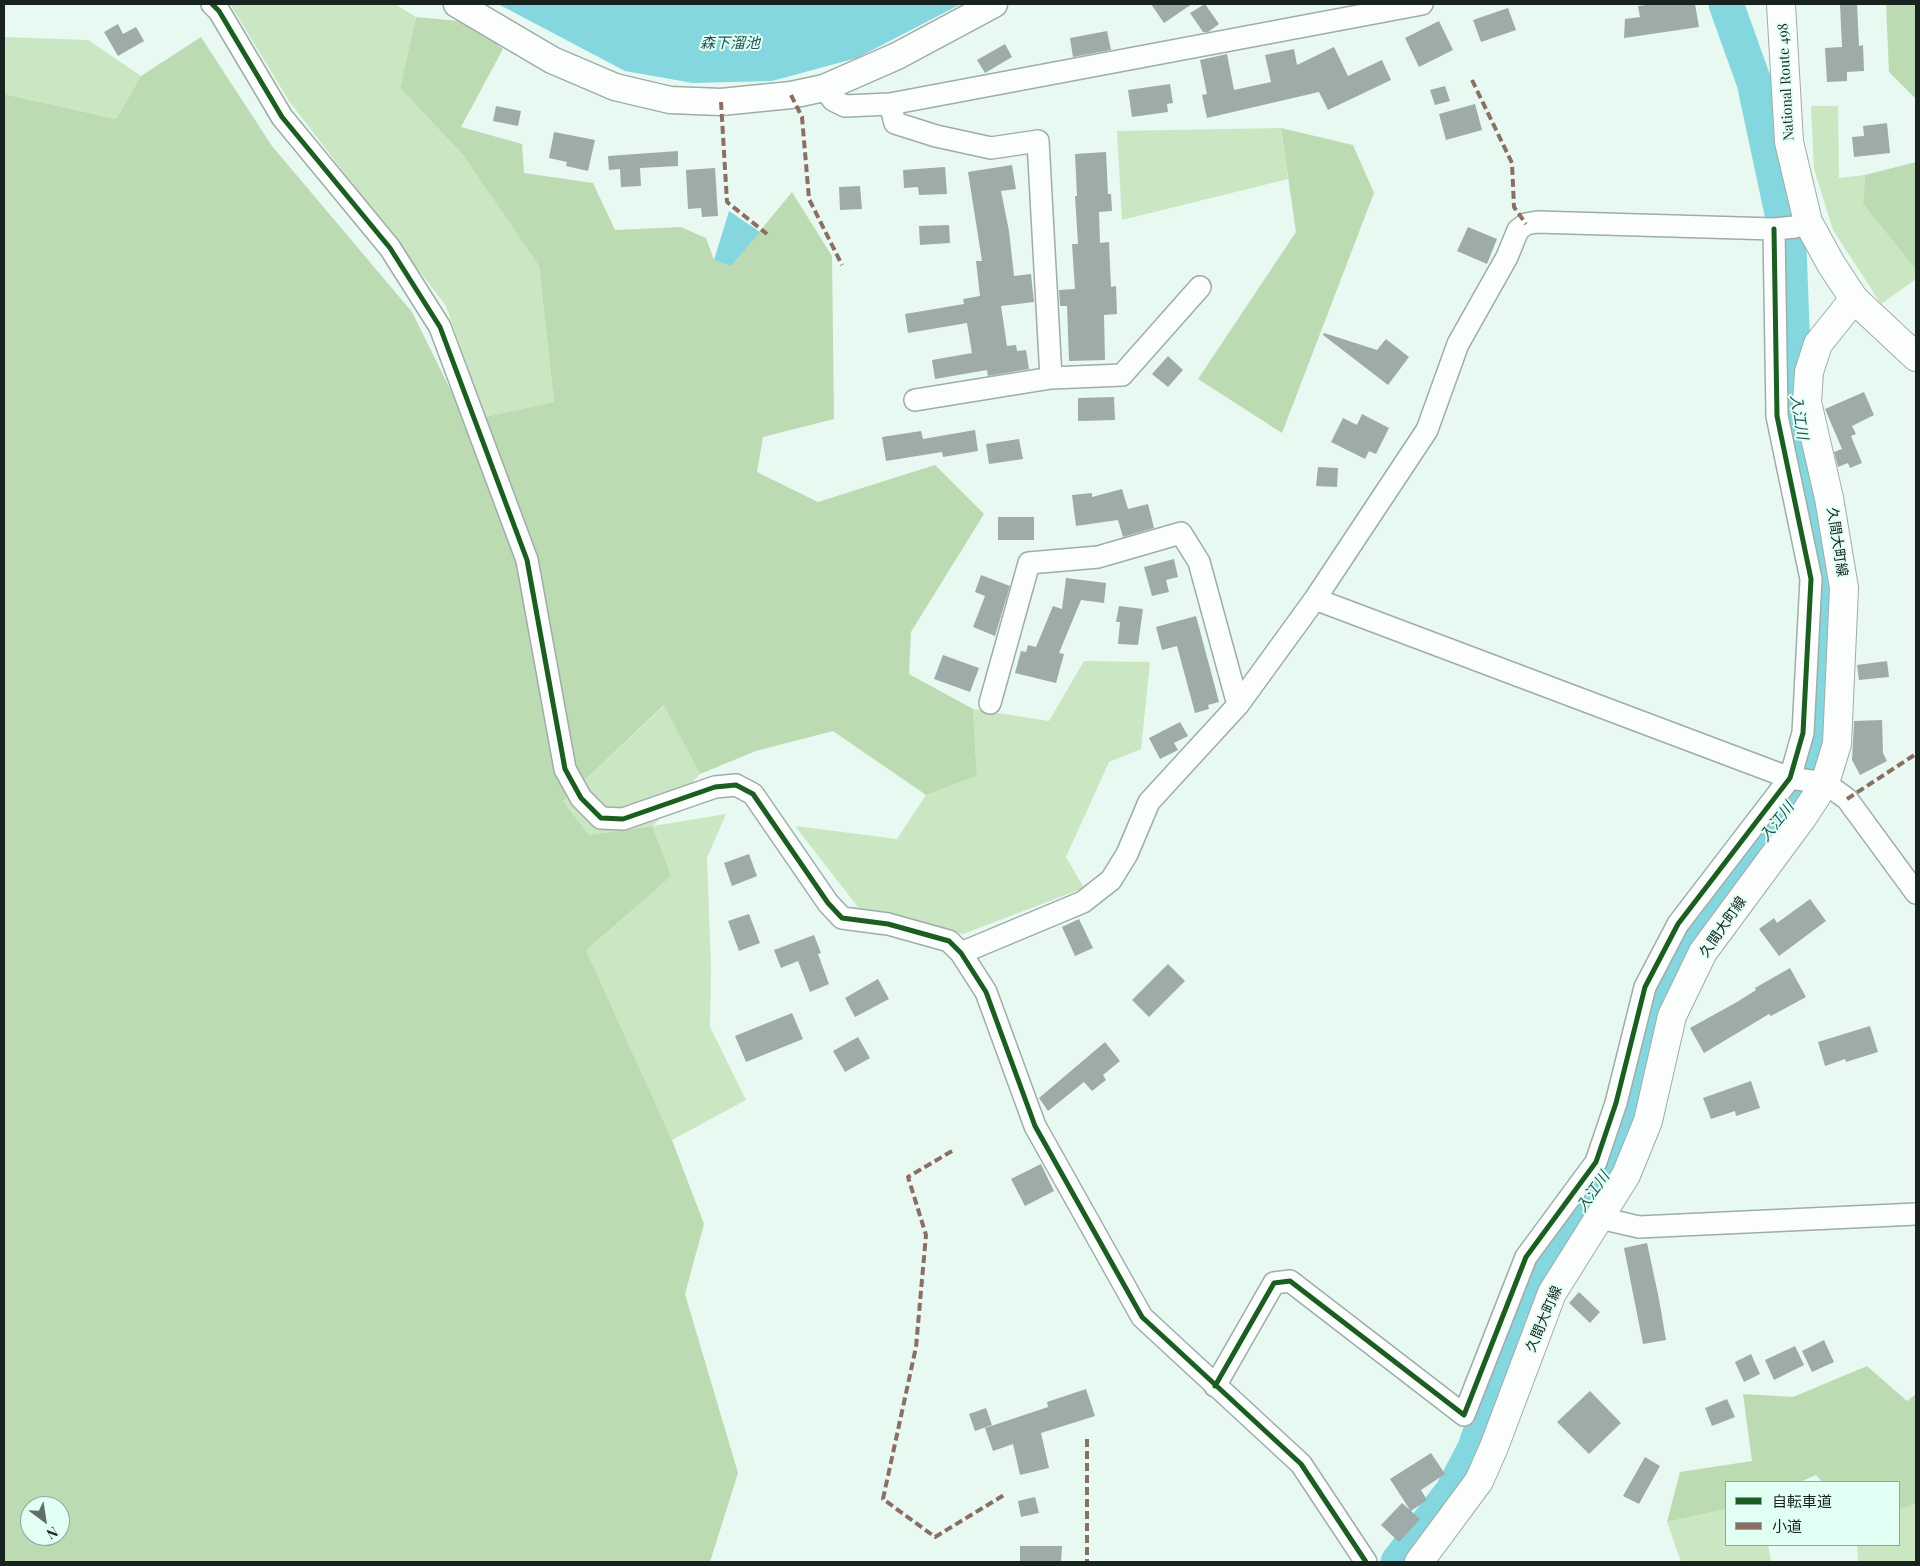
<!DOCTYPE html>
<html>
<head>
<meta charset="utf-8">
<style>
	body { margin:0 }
	#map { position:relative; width:1920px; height:1566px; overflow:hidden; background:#e8f9f2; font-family:"Playfair Display","Noto Sans JP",serif }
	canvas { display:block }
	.frame { position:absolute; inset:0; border:5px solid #18221e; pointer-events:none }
	.legend { position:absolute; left:1725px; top:1481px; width:175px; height:65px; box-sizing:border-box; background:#e2fff3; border:1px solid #91a79e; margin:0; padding:6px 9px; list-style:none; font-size:15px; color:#18221e }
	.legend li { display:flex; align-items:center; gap:10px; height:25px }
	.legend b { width:25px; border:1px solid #91a79e }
	.north { position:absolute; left:20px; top:1496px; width:50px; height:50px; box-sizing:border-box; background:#e2fff3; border:1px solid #91a79e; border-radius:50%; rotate:149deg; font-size:14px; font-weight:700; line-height:20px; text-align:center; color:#18221e }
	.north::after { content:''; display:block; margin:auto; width:18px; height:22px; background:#616d68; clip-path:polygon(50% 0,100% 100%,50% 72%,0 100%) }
</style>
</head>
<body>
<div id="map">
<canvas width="1920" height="1566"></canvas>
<div class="frame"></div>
<ul class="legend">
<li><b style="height:6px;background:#1b5e20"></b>自転車道</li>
<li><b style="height:6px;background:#8d6e63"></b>小道</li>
</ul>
<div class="north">N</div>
</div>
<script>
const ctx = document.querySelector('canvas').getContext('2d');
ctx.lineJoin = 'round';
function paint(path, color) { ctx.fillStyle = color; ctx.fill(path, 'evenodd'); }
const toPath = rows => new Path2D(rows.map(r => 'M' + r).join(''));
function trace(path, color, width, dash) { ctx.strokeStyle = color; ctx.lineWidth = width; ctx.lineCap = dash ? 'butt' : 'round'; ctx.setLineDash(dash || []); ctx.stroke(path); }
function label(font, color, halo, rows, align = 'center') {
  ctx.font = font + ' "Playfair Display","Noto Sans JP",serif'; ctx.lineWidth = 4; ctx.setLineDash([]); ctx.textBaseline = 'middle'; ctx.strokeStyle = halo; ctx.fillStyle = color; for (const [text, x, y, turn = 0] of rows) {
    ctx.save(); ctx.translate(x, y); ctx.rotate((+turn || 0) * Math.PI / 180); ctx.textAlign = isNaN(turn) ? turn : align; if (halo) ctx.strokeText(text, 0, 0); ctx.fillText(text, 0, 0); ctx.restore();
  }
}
const green = toPath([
	[230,4,395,4,416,17,400,88,463,155,539,266,554,402,485,417,446,306,289,101],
	[4,37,88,40,141,76,116,119,4,94],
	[1811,106,1838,106,1839,178,1865,175,1863,204,1916,270,1916,279,1881,304,1833,230,1814,169],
	[1281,128,1288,179,1122,220,1117,131],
	[1084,661,1150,662,1141,749,1109,762,1066,857,1084,888,963,934,861,911,795,826,897,839,926,795,977,776,973,709,1049,721],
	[665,705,700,774,653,826,726,814,707,858,711,968,710,1027,746,1100,672,1140,586,950,652,826,589,835,563,801],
	[1916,1503,1916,1562,1858,1562,1857,1545,1899,1545,1899,1510],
	[1726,1509,1726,1545,1768,1545,1771,1562,1681,1562,1667,1522]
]);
const forest = toPath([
	[1886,4,1916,4,1916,112,1915,98,1889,72],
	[416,17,470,22,503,49,461,127,522,144,524,173,593,183,615,230,681,227,706,238,714,260,731,266,792,192,832,256,834,419,763,437,757,472,818,502,935,465,984,514,911,632,909,674,973,709,977,776,926,795,833,731,756,751,700,774,664,705,563,801,589,835,652,826,671,876,586,950,672,1140,704,1224,685,1294,738,1473,710,1562,4,1562,4,94,116,119,141,76,201,37,272,146,412,312,466,421,554,402,539,266,463,155,400,88],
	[30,1506,60,1506,60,1536,30,1536],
	[1281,128,1353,145,1374,193,1282,433,1198,379,1296,232],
	[1916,162,1916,270,1863,204,1865,175],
	[1867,1366,1907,1401,1916,1394,1916,1503,1899,1510,1899,1482,1822,1482,1816,1475,1800,1482,1726,1482,1726,1509,1667,1522,1680,1472,1752,1461,1743,1394,1793,1397]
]);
const water = toPath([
	[498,4,961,4,857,58,772,81,693,83,625,71],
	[729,211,760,232,731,266,714,260]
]);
const river = toPath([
	[1398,1562,1452,1492,1475,1448,1524,1305,1557,1244,1610,1168,1634,1115,1658,999,1698,923,1797,797,1822,734,1827,593,1816,500,1795,408,1789,246,1754,82,1726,4]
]);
const building = toPath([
	[1151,4,1192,4,1164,23],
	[1205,4,1219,24,1208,32,1203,32,1190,13],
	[1654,4,1695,4,1699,27,1624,38,1625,19,1640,17,1638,6],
	[1840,4,1857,4,1859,46,1863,45,1864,71,1847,72,1847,81,1827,82,1825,48,1842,47],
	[1508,8,1516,30,1481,42,1473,20],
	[1439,21,1453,50,1419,67,1405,38],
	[118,24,123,34,136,27,144,41,118,56,104,32],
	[1107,31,1111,50,1073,57,1070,38],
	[1005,44,1012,57,985,73,977,60],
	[1334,47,1348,76,1382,60,1391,80,1328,110,1319,92,1207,118,1202,95,1207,94,1200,60,1227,54,1234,90,1271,82,1265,55,1294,49,1297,65],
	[1170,84,1173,103,1167,104,1168,112,1132,117,1128,90],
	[1445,86,1450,101,1435,105,1430,90],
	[1475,104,1482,130,1446,140,1439,114],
	[496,106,521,111,518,126,493,121],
	[1887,123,1890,153,1854,157,1852,137,1864,136,1863,126],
	[554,132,595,140,588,171,566,166,567,162,549,158],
	[678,151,678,166,640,168,641,186,621,187,620,169,609,170,608,156],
	[1106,152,1108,194,1111,194,1112,211,1099,212,1100,243,1109,242,1111,287,1116,286,1117,314,1104,315,1105,360,1069,361,1067,306,1060,306,1059,290,1075,289,1072,244,1078,244,1075,196,1077,196,1075,154],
	[1012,165,1016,189,1001,191,1009,231,1014,276,1031,274,1034,302,1001,306,1007,346,1016,345,1017,351,1026,350,1029,369,988,376,987,370,935,379,932,360,972,353,967,323,908,333,905,314,964,304,963,299,980,296,976,261,982,261,968,172],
	[945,167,947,194,919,195,918,187,904,188,903,170],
	[715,168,718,216,702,217,701,208,688,209,686,170],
	[860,186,862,209,840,210,839,187],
	[949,225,950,243,920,245,919,226],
	[1468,227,1497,239,1487,264,1457,251],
	[1324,333,1377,350,1386,339,1409,357,1388,385,1323,335],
	[1168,356,1183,370,1168,387,1152,374],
	[1864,392,1874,415,1852,426,1856,434,1851,436,1862,463,1850,468,1848,463,1838,467,1834,452,1842,449,1825,409],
	[1114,397,1115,420,1078,421,1078,398],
	[1362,414,1389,428,1376,454,1369,451,1365,459,1331,442,1343,418,1357,425],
	[975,430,978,451,943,457,942,452,886,461,882,437,921,431,923,439],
	[1019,439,1023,459,989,464,986,444],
	[1318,467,1338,468,1337,487,1316,486],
	[1122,489,1128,509,1148,504,1154,528,1123,537,1118,520,1076,526,1072,495,1092,493,1092,497],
	[998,517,1034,517,1034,540,998,540],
	[1174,559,1178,577,1166,580,1169,592,1152,596,1144,567],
	[981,575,1010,586,995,636,973,627,985,596,975,592],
	[1066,578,1106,583,1104,603,1081,600,1059,653,1064,654,1056,683,1015,673,1021,651,1026,652,1028,645,1036,647,1053,606,1062,609],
	[1119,606,1143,609,1138,645,1118,644,1120,622,1116,622],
	[1196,616,1219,702,1208,705,1209,709,1195,713,1177,646,1162,650,1156,627],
	[943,655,979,668,970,692,934,679],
	[1887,661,1889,677,1859,680,1857,665],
	[1882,720,1883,753,1887,761,1860,775,1852,760,1854,721],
	[1180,722,1188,736,1174,743,1178,750,1160,759,1149,738],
	[749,854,757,876,732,886,724,863],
	[1810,899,1826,921,1779,956,1759,929,1774,918,1777,923],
	[749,914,760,943,739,951,728,921],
	[1079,919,1093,948,1075,956,1062,927],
	[814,935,821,953,818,954,829,984,810,992,798,961,781,968,774,950],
	[1168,964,1185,981,1149,1017,1132,1000],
	[1790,968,1806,997,1771,1016,1769,1014,1704,1053,1690,1028,1737,1002,1756,990,1755,988],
	[878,979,889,999,855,1017,845,998],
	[792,1013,803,1039,746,1062,735,1036],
	[1870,1026,1878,1052,1846,1062,1845,1059,1825,1066,1818,1042],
	[858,1037,870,1058,845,1072,833,1051],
	[1105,1042,1120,1061,1103,1075,1106,1080,1092,1091,1084,1082,1048,1111,1039,1098],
	[1751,1081,1760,1108,1736,1116,1735,1111,1711,1119,1703,1098],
	[1041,1164,1054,1191,1025,1206,1011,1179],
	[1647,1243,1659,1299,1666,1340,1643,1344,1624,1248],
	[1579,1292,1600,1312,1590,1323,1569,1303],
	[1824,1340,1834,1362,1812,1372,1802,1351],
	[1795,1346,1804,1365,1774,1380,1765,1360],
	[1751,1354,1760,1374,1744,1382,1735,1362],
	[1086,1389,1095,1416,1041,1433,1049,1468,1020,1475,1013,1444,993,1451,985,1428,1048,1407,1047,1402],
	[1590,1391,1621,1423,1589,1454,1557,1422],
	[1727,1399,1735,1417,1712,1426,1705,1408],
	[986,1408,992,1425,975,1431,969,1414],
	[1431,1453,1445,1474,1421,1490,1427,1500,1411,1511,1420,1519,1399,1542,1381,1525,1402,1503,1410,1510,1390,1479],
	[1645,1457,1660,1466,1639,1504,1623,1496],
	[1035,1497,1039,1513,1021,1517,1018,1501],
	[1020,1546,1062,1546,1061,1562,1020,1562]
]);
const minor = toPath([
	[212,4,219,11,282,117,390,248,440,327,527,560,565,769,581,798,601,818,623,819,715,787,736,785,753,794,828,903,842,918,888,924,949,941,961,953,986,992,1035,1126,1142,1317,1301,1464,1366,1562],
	[824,88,833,100,845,106,890,104,1422,4],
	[890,104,895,123,936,136,991,148,1038,141,1051,378],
	[915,400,1051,378,1122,375,1200,287],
	[1315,599,1790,778,1825,783,1847,799,1916,893],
	[990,703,1029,563,1098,557,1181,533,1199,562,1238,705],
	[961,953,1083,902,1111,880,1127,854,1149,802,1238,705,1315,599,1427,430,1458,344,1507,257,1518,230,1526,224,1537,222,1774,229,1795,227,1808,222],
	[1600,1218,1639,1227,1916,1214],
	[1215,1386,1274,1283,1290,1281,1464,1415,1526,1257,1596,1162,1616,1103,1645,987,1678,924,1790,778,1803,733,1811,579,1777,416,1774,229]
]);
const tertiary = toPath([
	[457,4,552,60,615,87,670,100,721,102,791,95,824,88,897,56,994,4]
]);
const secondary = toPath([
	[1419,1562,1479,1481,1494,1447,1552,1293,1626,1175,1648,1121,1672,1016,1703,952,1802,818,1825,783,1837,744,1844,588,1829,498,1807,402,1809,372,1818,344,1854,299]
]);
const trunk = toPath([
	[1781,4,1789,142,1808,222,1831,264,1854,299,1916,357]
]);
const quiet = toPath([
	[1472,80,1512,163,1514,207,1526,224],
	[791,95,802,117,809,199,842,265],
	[721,102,727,202,767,234],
	[1847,799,1916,754],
	[952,1151,908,1177,926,1235,916,1347,883,1499,935,1537,1004,1495],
	[1087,1439,1087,1562]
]);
const cycleway = toPath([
	[212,4,219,11,282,117,390,248,440,327,527,560,565,769,581,798,601,818,623,819,715,787,736,785,753,794,828,903,842,918,888,924,949,941,961,953,986,992,1035,1126,1142,1317,1301,1464,1366,1562],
	[1215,1386,1274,1283,1290,1281,1464,1415,1526,1257,1596,1162,1616,1103,1645,987,1678,924,1790,778,1803,733,1811,579,1777,416,1774,229]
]);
const streetNames = [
	["National Route 498",1786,82,-93],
	["久間大町線",1837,542,81],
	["久間大町線",1723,927,-55],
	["久間大町線",1544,1319,-67]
];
const waterNames = [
	["森下溜池",730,43],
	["入江川",1799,417,81],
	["入江川",1777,822,-52],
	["入江川",1593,1192,-55]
];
paint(green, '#cbe6c3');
paint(forest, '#bddbb2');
paint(water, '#85d7df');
trace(river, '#85d7df', 35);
paint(building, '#9eaba8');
trace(minor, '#9faca7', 24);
trace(tertiary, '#9faca7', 29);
trace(secondary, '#9faca7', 30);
trace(trunk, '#9faca7', 30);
trace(minor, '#fcfefd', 21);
trace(tertiary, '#fcfefd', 26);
trace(secondary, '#fcfefd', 28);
trace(trunk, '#fcfefd', 28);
trace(quiet, '#8d6e63', 4, [8, 4]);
trace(cycleway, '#1b5e20', 5);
label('14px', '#18221e', '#e2fff3', streetNames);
label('italic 15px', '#24545a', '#e2fff3', waterNames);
</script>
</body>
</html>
